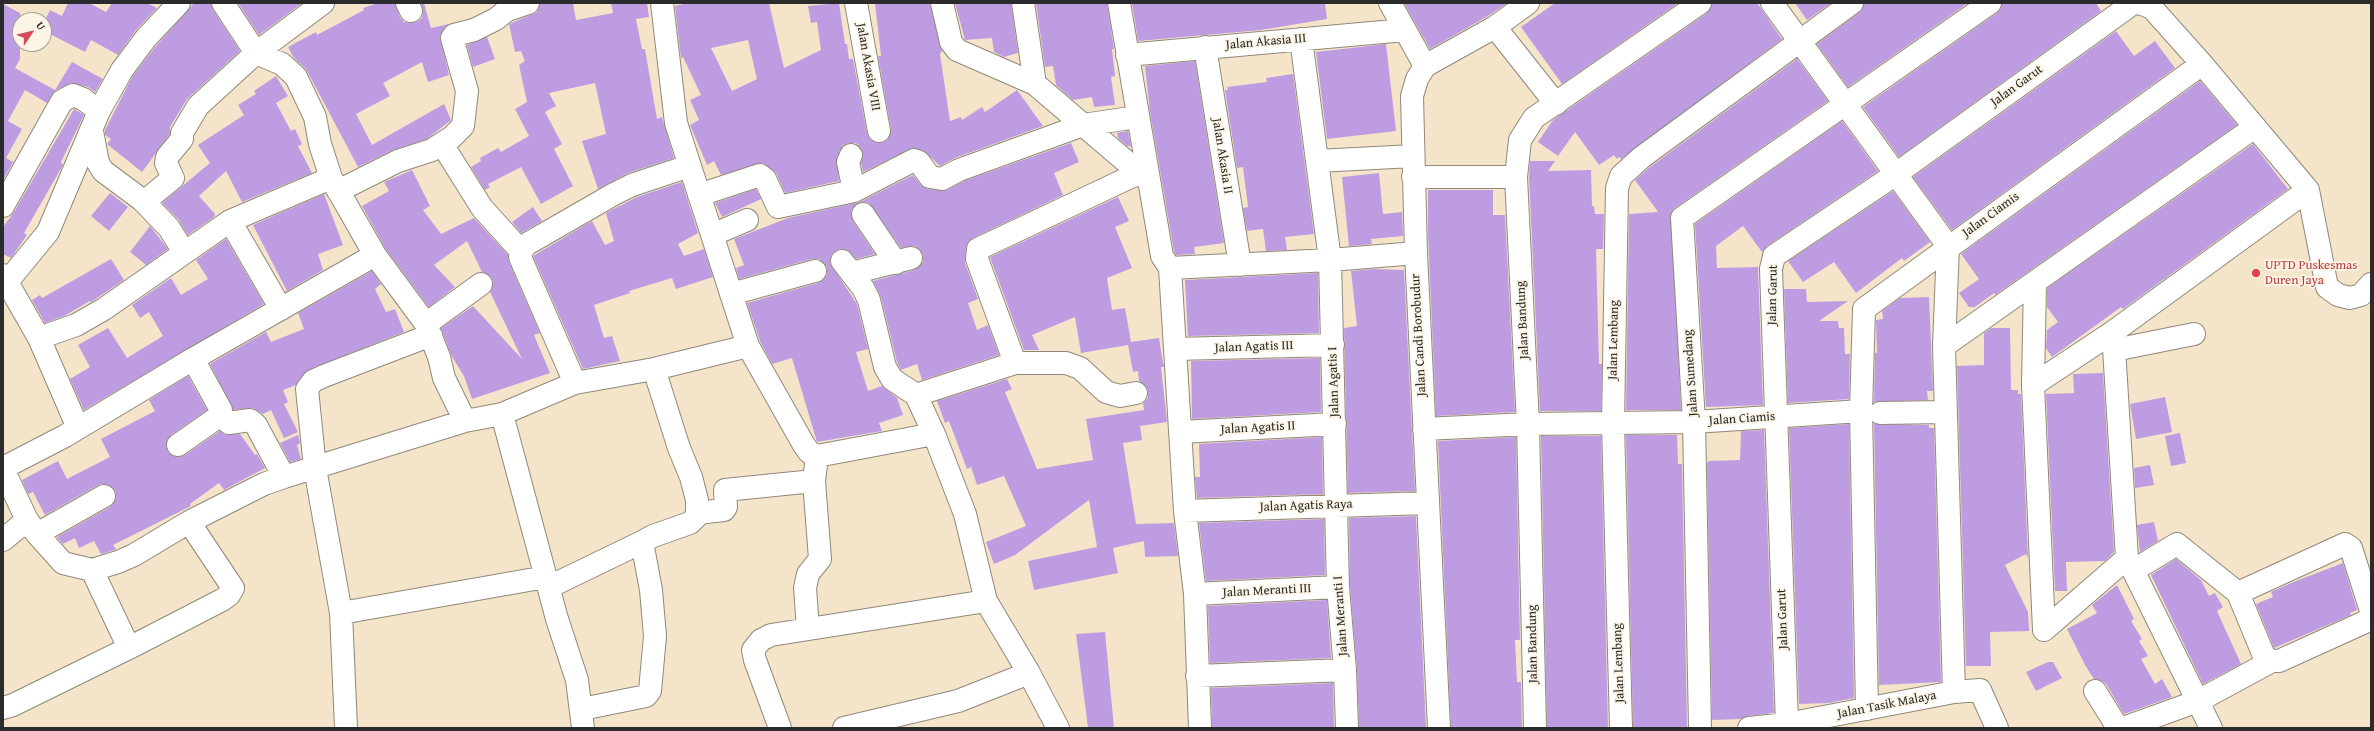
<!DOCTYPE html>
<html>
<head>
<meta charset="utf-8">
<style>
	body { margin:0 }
	#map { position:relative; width:2374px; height:731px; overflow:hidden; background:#f4e5ca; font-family:"Gentium Book Plus",serif }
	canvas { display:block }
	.frame { position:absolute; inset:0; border:4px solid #2b2b2b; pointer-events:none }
	.north { position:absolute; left:12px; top:12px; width:40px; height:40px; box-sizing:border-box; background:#fcf5e5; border:1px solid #a8a49b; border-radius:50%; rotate:55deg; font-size:11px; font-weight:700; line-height:16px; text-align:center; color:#2b2b2b }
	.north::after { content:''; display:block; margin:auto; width:14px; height:18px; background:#d1495b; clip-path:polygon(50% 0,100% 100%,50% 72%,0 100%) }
</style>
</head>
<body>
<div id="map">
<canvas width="2374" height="731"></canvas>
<div class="frame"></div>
<div class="north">U</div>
</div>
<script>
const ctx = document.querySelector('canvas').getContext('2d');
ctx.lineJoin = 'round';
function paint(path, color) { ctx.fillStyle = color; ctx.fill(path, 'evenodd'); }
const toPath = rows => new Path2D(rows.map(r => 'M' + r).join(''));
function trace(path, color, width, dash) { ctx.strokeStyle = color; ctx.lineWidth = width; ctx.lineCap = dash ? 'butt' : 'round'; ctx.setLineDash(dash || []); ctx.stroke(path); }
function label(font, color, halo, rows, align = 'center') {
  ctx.font = font + ' "Gentium Book Plus",serif'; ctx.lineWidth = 3.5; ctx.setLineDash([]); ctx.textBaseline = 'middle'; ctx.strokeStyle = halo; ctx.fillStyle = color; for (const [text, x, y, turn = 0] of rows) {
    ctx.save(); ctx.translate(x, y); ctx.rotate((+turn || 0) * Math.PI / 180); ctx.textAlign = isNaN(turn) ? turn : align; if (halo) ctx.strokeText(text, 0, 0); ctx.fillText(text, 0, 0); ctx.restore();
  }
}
const building = toPath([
	[68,3,89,3,106,12,112,3,147,3,157,8,136,30,118,55,91,40,85,52,44,31,44,22,50,10,62,16],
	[194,3,211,3,213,10,240,51,187,99,170,127,170,134,142,172,107,144,111,139,105,135,105,130,132,77,156,46],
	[238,3,302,3,259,35],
	[378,3,395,3,400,17,404,22,411,23,417,22,422,18,423,11,421,3,424,3,431,28,449,24,444,28,440,36,449,75,428,82,422,62,383,83,390,96,356,114,372,145,444,104,451,120,427,139,393,150,358,167,306,69,294,58,288,47,316,32,317,35,364,10,363,8],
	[540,3,573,3,576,20,613,13,611,3,647,3,649,17,636,19,642,49,645,49,657,119,662,117,674,158,628,173,598,189,582,141,606,134,595,83,549,93,556,106,545,112,562,144,554,149,573,186,541,204,521,167,488,184,490,187,485,190,471,167,481,161,480,158,498,148,501,152,529,136,515,109,527,102,519,65,525,61,521,51,515,52,509,24,537,12],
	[688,3,769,3,784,68,821,50,817,22,811,23,808,6,839,3,845,44,847,44,849,59,853,59,867,133,870,139,881,143,887,140,891,129,878,56,881,56,875,3,930,3,942,51,940,54,950,121,961,117,962,120,982,107,985,112,1017,90,1043,126,955,158,940,166,924,151,913,148,863,172,861,163,863,154,861,148,856,143,849,143,843,145,837,157,839,181,785,193,776,173,763,163,721,175,714,161,707,165,690,125,699,120,690,100,701,95,683,57,681,58,675,6],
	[748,40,757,79,732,91,711,48],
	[955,3,1011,3,1018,53,1004,57,994,52,992,38,965,40],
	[1036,3,1107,3,1114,49,1112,49,1115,76,1111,77,1115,105,1094,107,1092,97,1073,100,1056,85,1053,66,1045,67],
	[1132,3,1325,3,1327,19,1261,30,1138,41],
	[1404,3,1507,3,1488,16,1430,49],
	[1555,3,1678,3,1562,84,1521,27],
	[1712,3,1757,3,1782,39,1621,159,1619,157,1617,159,1614,155,1599,165,1575,132,1558,156,1538,142,1553,120,1707,13],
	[1795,3,1831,3,1807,20],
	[1864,3,1968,3,1848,87,1817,44,1859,13],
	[2002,3,2096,3,2101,11,1899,157,1863,107,1997,13],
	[3,4,20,13,20,59,15,68,55,90,72,62,103,79,95,92,88,87,72,83,56,90,47,103,25,90,8,121,22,129,6,158,13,162,3,180],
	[2116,31,2134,56,2155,41,2175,68,1952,230,1913,177],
	[487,37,495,59,473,67,467,45],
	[1386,44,1396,131,1327,139,1316,52],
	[1797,59,1828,101,1675,208,1671,213,1681,410,1626,410,1629,214,1658,212,1635,180,1650,167],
	[1195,61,1224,243,1194,247,1195,254,1176,255,1174,251,1150,112,1145,66],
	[1293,74,1314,234,1285,237,1287,250,1266,251,1263,229,1247,231,1243,208,1248,207,1243,167,1237,168,1225,90,1228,90,1227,87,1267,82,1266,78],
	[276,76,288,96,276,103,291,131,295,129,302,144,298,146,312,173,242,202,226,171,199,196,215,214,214,217,188,235,178,219,162,203,210,163,198,145,244,115,238,105,256,94,254,91],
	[2200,81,2237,125,1995,295,1994,293,1975,307,1969,307,1959,293,1979,279,1961,254],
	[74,109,84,115,61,162,63,165,24,233,27,235,11,258,3,254,3,227,14,212],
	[1842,121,1878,171,1767,246,1762,252,1743,226,1716,246,1717,268,1758,267,1763,405,1706,407,1695,224],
	[1128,131,1131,146,1127,146,1118,138,1117,133],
	[1071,143,1079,162,1054,173,1063,195,973,238,966,247,965,263,978,299,968,303,977,330,988,325,999,355,922,380,917,364,901,370,897,362,881,297,873,281,914,270,923,262,923,255,915,246,901,248,869,203,862,202,852,208,851,214,853,221,875,254,856,259,847,250,840,249,831,256,830,263,857,304,868,349,856,352,868,391,882,386,897,398,903,415,879,423,882,431,817,442,792,358,772,364,760,341,747,303,818,283,827,275,827,267,819,259,812,259,739,279,736,268,744,265,734,239,788,218,860,202,913,175,920,184,927,189,947,190,964,181],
	[2253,144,2288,189,2123,309,2121,307,2052,357,2046,348,2047,330,2058,322,2047,307,2047,288],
	[1530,161,1555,161,1548,171,1591,170,1592,206,1594,206,1595,214,1604,214,1603,249,1596,249,1599,364,1602,364,1601,411,1540,411,1529,177],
	[412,170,430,206,423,210,441,234,474,218,508,255,509,262,540,333,534,335,550,373,472,399,464,376,451,355,441,328,473,306,522,359,490,292,493,283,491,277,482,272,467,241,434,265,455,287,429,307,385,248,362,206,389,191,384,182],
	[1379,173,1383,214,1402,212,1403,236,1371,239,1372,244,1349,246,1342,177],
	[682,182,698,233,678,244,684,256,704,249,713,277,676,289,672,278,629,291,630,293,594,305,604,338,612,336,620,361,583,369,533,256,592,221,605,245,614,241,606,213,637,197],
	[756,189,761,199,722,217,715,203],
	[1428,190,1493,190,1493,215,1505,215,1515,412,1436,416,1428,233],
	[1893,191,1930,242,1904,261,1902,258,1856,293,1834,262,1803,282,1788,261],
	[110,193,128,207,109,231,91,216],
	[324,194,343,245,318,254,323,270,287,291,253,225],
	[1118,197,1129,221,1115,227,1132,268,1107,278,1112,310,1125,308,1131,342,1159,338,1163,363,1164,367,1161,367,1167,422,1140,426,1142,440,1123,443,1136,524,1174,523,1178,556,1145,557,1144,541,1113,548,1118,573,1034,590,1028,561,1097,547,1089,500,1015,555,994,564,986,542,1026,526,1004,476,977,485,971,467,967,469,949,421,945,423,937,401,1007,379,1012,389,1005,392,1037,469,1093,460,1086,419,1144,410,1143,403,1148,398,1148,390,1145,385,1139,381,1138,371,1133,372,1128,345,1081,353,1075,317,1032,335,1039,350,1024,350,990,257],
	[533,207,542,221,521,233,512,222],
	[150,226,168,249,146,265,130,252],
	[226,239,264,304,84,410,70,379,90,367,78,345,108,328,127,358,163,336,149,312,140,318,132,305,171,278,181,295,208,279,196,260],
	[111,259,124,280,91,302,90,301,64,316,45,323,32,300,40,295,42,298],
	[1374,269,1404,270,1415,491,1348,493,1344,328,1357,326,1351,271],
	[372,271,381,284,375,289,386,312,395,309,404,332,308,370,296,385,283,390,288,402,284,404,298,432,284,438,271,410,263,414,253,408,233,410,210,364,266,332,271,342,304,329,298,313],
	[1318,273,1319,333,1188,336,1185,280],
	[1784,289,1806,289,1807,302,1848,301,1819,321,1838,321,1839,328,1844,328,1845,354,1850,354,1849,399,1788,403],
	[1929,297,1933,391,1927,391,1928,400,1874,402,1875,353,1877,353,1876,320,1883,319,1882,311,1900,298],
	[1991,328,2010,328,2011,390,2018,390,2018,394,2021,394,2028,558,2026,554,2005,565,2028,612,2029,631,1990,632,1991,666,1966,666,1957,366,1984,365,1984,333],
	[1320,358,1321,412,1192,419,1191,361],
	[2103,373,2114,552,2105,561,2066,562,2067,591,2055,591,2046,394,2074,393,2073,374],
	[188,376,207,410,171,435,166,446,168,452,179,457,185,455,220,431,225,435,240,434,255,455,257,454,265,468,224,490,219,483,190,504,191,506,113,545,116,549,114,550,101,554,94,541,79,548,75,538,63,544,57,537,110,507,116,496,115,490,104,484,98,485,45,515,33,492,28,494,22,480,58,461,67,479,110,457,101,439,155,411,149,400],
	[2165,397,2172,432,2136,439,2130,404],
	[1849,424,1854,698,1828,703,1799,704,1789,428],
	[1874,424,1929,425,1929,428,1934,428,1941,682,1879,685],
	[1764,430,1774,713,1748,716,1741,719,1712,720,1707,463,1709,461,1740,460,1741,431],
	[2180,433,2186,463,2171,466,2165,436],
	[298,435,300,443,297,445,301,459,290,462,280,443],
	[1626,435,1677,435,1678,464,1682,464,1687,727,1633,728],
	[1541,436,1601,436,1608,728,1547,728],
	[1322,437,1323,494,1197,498,1195,477,1200,477,1199,444],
	[1516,437,1520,640,1515,640,1517,682,1521,682,1522,728,1451,728,1438,441],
	[2150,465,2154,485,2135,488,2134,468],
	[1416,516,1426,728,1359,728,1357,669,1350,586,1349,518],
	[1324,519,1325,575,1206,581,1199,523],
	[2154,522,2158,541,2140,552,2137,525],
	[2176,559,2201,580,2209,596,2215,593,2223,607,2217,611,2241,664,2203,684,2151,575],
	[2343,563,2357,610,2350,613,2351,615,2274,648,2256,604,2273,597,2271,592,2296,581],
	[2117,585,2134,619,2131,621,2142,639,2139,641,2148,656,2141,659,2155,684,2162,679,2172,697,2124,714,2106,684,2100,680,2094,679,2085,665,2067,629,2097,613,2092,605],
	[1327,600,1331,658,1210,663,1208,606],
	[1105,632,1114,728,1088,728,1076,634],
	[2048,662,2053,662,2062,678,2036,691,2026,672],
	[1333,683,1334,728,1212,728,1211,688]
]);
const minor = toPath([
	[223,3,256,53,282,64,296,77,315,117,320,144,331,178,375,255,426,324,439,357,444,378,465,421],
	[407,3,411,11],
	[662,3,676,123,748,346,804,445,809,452,817,456,934,434],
	[856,3,879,131],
	[942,3,951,42,957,50,1035,84,1149,181],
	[1023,3,1035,84],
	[1119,3,1162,256,1170,268,1185,511,1195,594,1200,728],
	[1390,3,1425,66],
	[1772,3,1948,246,1944,346],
	[1495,27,1556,104],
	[1301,39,1317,161],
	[1205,47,1240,265],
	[1127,55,1405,30],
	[92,131,98,163,103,171,142,200,169,228,184,252],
	[442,144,482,208,521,251],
	[1413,177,1516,177],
	[338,191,398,161,432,150,452,137,463,126,467,91,452,38,454,35,474,30,496,19,507,10,528,3],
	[854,191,914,160,919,162,930,177,942,179,959,170,1083,125,1137,117],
	[699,195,760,175,765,179,778,207,854,191,848,162,851,155],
	[144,202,173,178,166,163,167,157,182,139,182,133,198,106,256,53,323,3],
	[3,206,62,101,73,95,83,99,99,111],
	[863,214,896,263],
	[230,221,281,309],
	[712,235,747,220],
	[842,261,863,288,869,300,885,367,892,379,916,395,934,434,965,514,986,601,1029,673,1058,728],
	[1170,268,1330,260,1416,253],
	[852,273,911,258],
	[3,275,39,338,78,428],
	[2035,282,2033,385,2044,630],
	[3,287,48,232,99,111,122,70,146,38,179,3],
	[731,294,815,271],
	[426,324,481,284],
	[2113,332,2127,558,2211,728],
	[39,338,76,325,104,309,230,221,331,178],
	[1175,349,1333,345],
	[2114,350,2194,334],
	[1015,363,977,259,978,249,1139,173],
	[575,383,520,257,521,251,527,244,614,194,632,185,689,166],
	[2033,385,2113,332,2308,190],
	[916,395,1015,363,1066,363,1080,368,1106,392,1120,396,1136,393],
	[1880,413,1946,412],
	[502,414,557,619,577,680,583,728],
	[221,415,229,423,250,420,256,425,284,477],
	[1424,429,1528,424,1694,422,1861,411],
	[1180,432,1335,424],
	[178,445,221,415,221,410,193,359],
	[3,468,65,436,193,359,375,255],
	[3,469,27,520,37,534,63,563,92,570,118,562,134,555,189,522,264,484,284,477,465,421,502,414,575,383,654,369,748,346],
	[1185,511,1427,503],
	[697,513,724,510,726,507,725,490,814,481],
	[37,534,104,496],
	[3,540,27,520],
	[2134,570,2177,544,2238,593,2345,544,2351,548,2371,611],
	[549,587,642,542],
	[2238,593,2264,656,2272,661,2279,661,2365,622,2371,616],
	[1195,594,1338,587],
	[341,613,546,577],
	[808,629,805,588,808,574,820,559,814,481,817,456],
	[2044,630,2127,558],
	[129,648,222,600,229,595,233,588,189,522],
	[1197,676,1345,670],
	[2095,691,2115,723,2119,727,2126,727,2198,701,2272,661],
	[1954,692,1944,346,2255,127],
	[3,708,13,705,129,648,92,570],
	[582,709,646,696,650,691,655,636,651,590,642,542,653,536,690,523,697,516,697,500,691,477,679,448,654,369],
	[1867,709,1861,411,1864,309,2202,64],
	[1787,724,1771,269,1774,256,1896,174,2132,4,2140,3,2152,8,2202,64,2308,190,2327,287,2338,295,2350,298,2361,295,2371,284],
	[346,728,341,613,315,468,307,389,313,381,324,376,431,335],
	[780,728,755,660,753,650,761,640,771,635,986,601],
	[844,728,958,701,1029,673],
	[1347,728,1345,670,1338,587,1330,260,1317,161,1413,156],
	[1439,728,1416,253,1412,96,1417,79,1425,66,1495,27,1528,3],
	[1535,728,1528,424,1516,177,1520,140,1534,118,1700,3],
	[1621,728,1613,424,1617,188,1621,176,1642,157,1852,3],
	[1700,728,1694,422,1682,218,1990,3],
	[1749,728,1787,724,1954,692,1980,690,1997,728]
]);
const markers = [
	[2256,273,5,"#e0444e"]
];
const streetNames = [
	["Jalan Akasia III",1266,42,-5],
	["Jalan Akasia VIII",868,67,80],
	["Jalan Garut",2017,86,-36],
	["Jalan Akasia II",1222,156,81],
	["Jalan Ciamis",1991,215,-36],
	["Jalan Garut",1773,295,-89],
	["Jalan Bandung",1523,320,-93],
	["Jalan Candi Borobudur",1419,335,-93],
	["Jalan Lembang",1614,340,-89],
	["Jalan Agatis III",1254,347,-2],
	["Jalan Sumedang",1691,373,-94],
	["Jalan Agatis I",1334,382,-92],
	["Jalan Ciamis",1742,419,-4],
	["Jalan Agatis II",1258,428,-3],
	["Jalan Agatis Raya",1306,506,-2],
	["Jalan Meranti III",1267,591,-3],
	["Jalan Meranti I",1341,616,-94],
	["Jalan Garut",1783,619,-92],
	["Jalan Bandung",1533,644,-91],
	["Jalan Lembang",1619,663,-92],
	["Jalan Tasik Malaya",1887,705,-11]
];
const healthNames = [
	["UPTD Puskesmas",2265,266],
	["Duren Jaya",2265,281]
];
paint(building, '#be9ce2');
trace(minor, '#90887a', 24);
trace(minor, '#fff', 22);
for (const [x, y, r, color] of markers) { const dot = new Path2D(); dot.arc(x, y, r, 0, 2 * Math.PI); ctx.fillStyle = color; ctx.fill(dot); trace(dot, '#fcf5e5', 1.5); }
label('13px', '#2b2b2b', '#fcf5e5', streetNames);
label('13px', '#be3a42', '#fcf5e5', healthNames, 'left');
</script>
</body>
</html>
